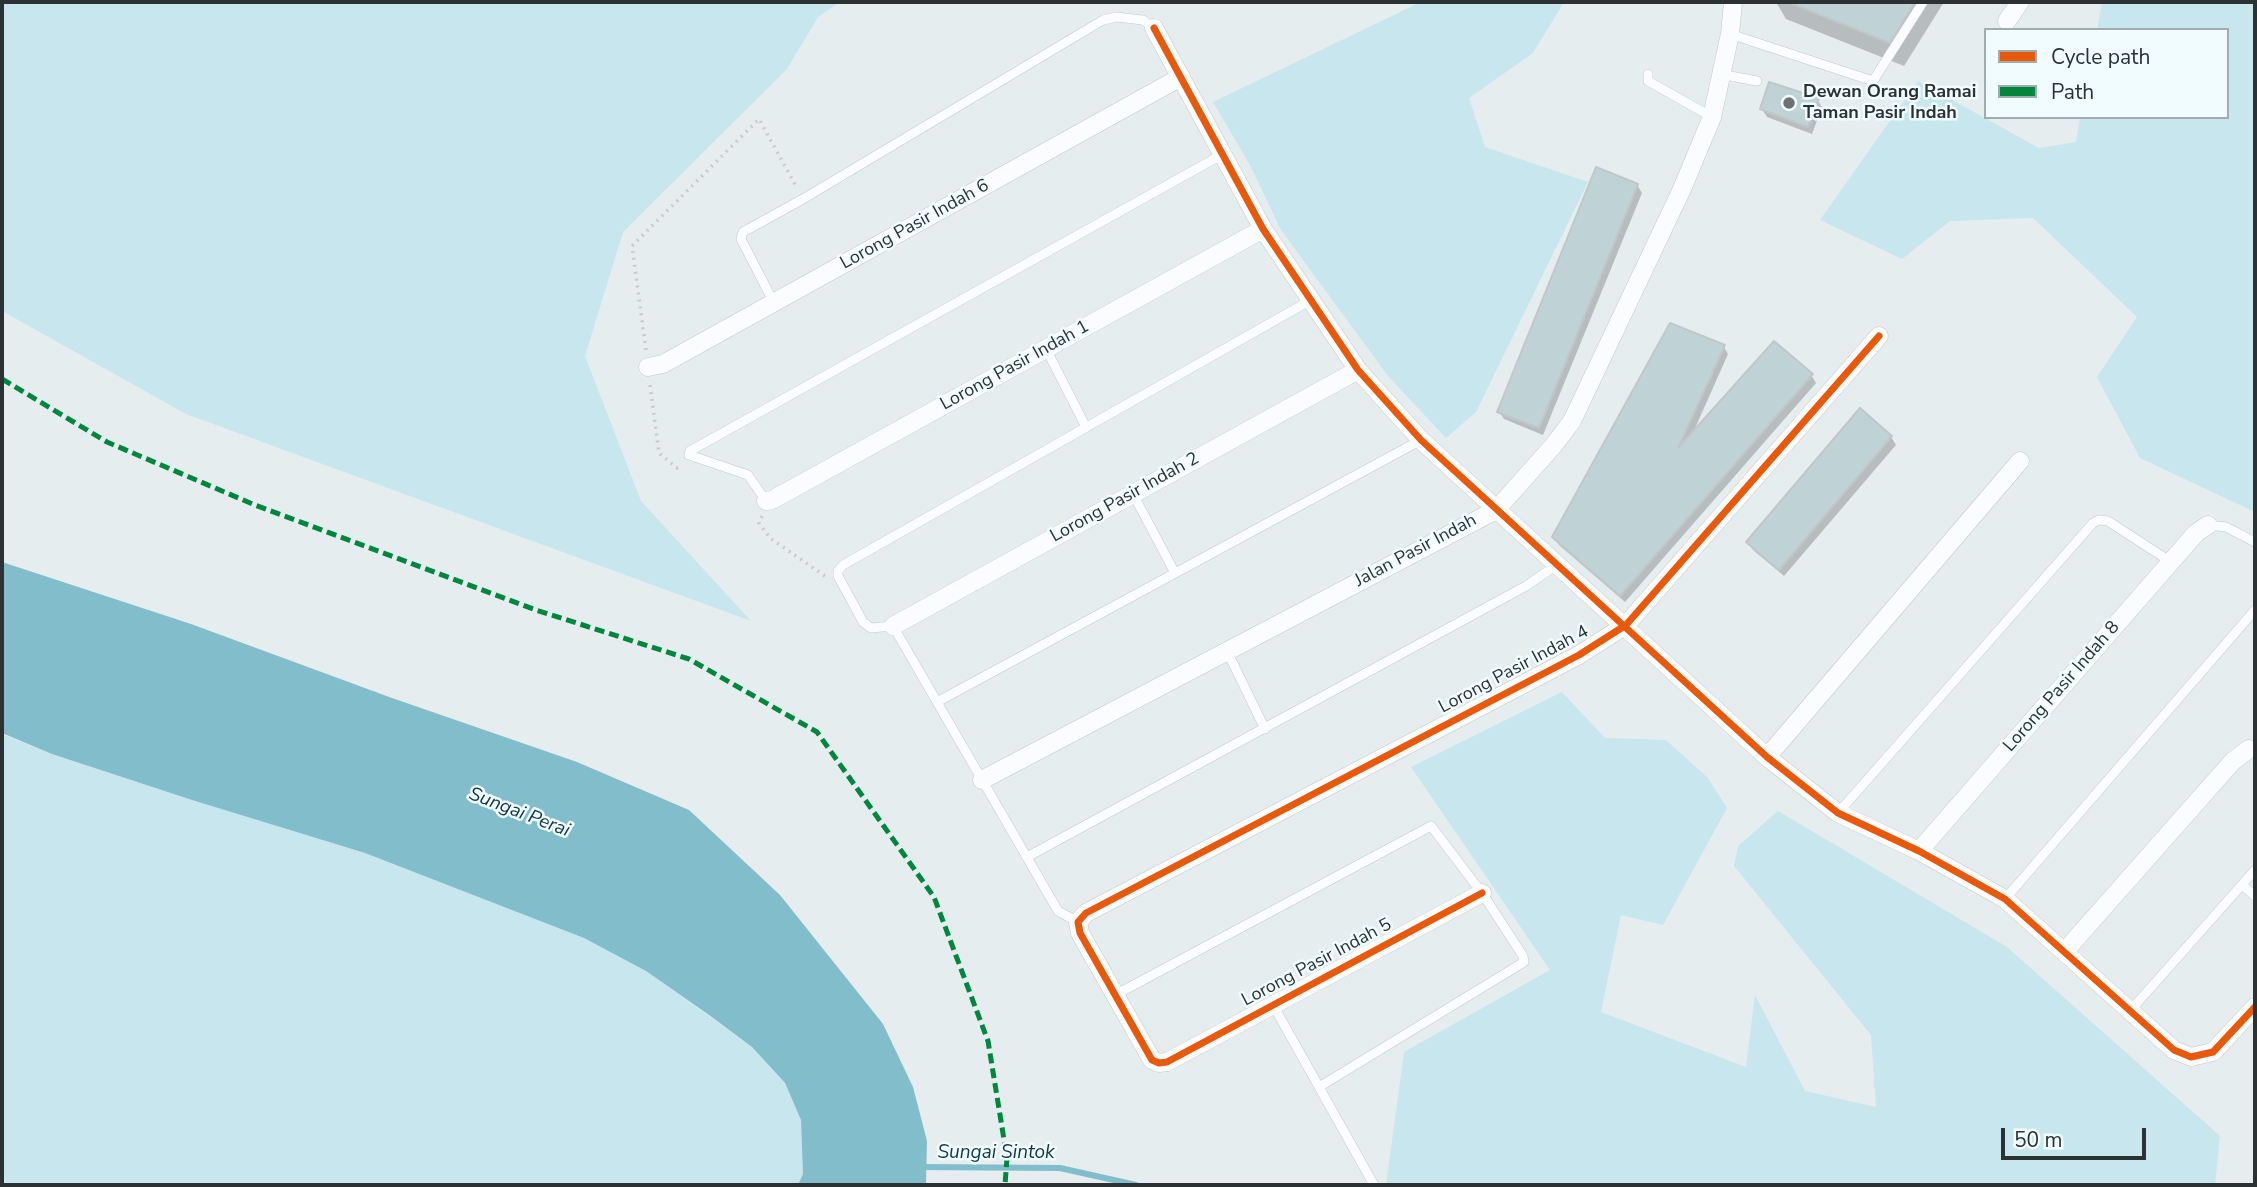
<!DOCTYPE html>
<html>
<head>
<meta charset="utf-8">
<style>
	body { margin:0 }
	#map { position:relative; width:2257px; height:1187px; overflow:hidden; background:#e5edef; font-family:"Nunito Sans",sans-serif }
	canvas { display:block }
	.frame { position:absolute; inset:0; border:4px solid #2c3233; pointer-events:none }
	.legend { position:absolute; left:1984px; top:28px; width:245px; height:91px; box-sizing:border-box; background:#f0fcff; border:2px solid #a2abad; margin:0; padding:9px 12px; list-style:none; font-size:21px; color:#2c3233 }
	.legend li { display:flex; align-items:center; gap:14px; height:35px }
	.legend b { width:35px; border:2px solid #a2abad }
	.scale { position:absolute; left:2001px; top:1128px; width:145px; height:32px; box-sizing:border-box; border:4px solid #2c3233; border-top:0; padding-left:9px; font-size:21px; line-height:24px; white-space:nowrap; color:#2c3233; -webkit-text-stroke:5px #f0fcff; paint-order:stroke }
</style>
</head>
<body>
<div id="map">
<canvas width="2257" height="1187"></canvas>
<div class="frame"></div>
<ul class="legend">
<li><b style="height:9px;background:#e8590c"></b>Cycle path</li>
<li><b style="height:9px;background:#00873e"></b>Path</li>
</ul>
<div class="scale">50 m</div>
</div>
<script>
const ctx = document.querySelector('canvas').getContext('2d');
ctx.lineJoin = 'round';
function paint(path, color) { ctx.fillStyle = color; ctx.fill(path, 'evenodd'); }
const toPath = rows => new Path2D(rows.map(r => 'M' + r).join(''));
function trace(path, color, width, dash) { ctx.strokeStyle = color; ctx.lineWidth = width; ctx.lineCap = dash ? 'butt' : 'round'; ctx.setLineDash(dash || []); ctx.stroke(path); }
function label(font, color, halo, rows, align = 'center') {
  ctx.font = font + ' "Nunito Sans",sans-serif'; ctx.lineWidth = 5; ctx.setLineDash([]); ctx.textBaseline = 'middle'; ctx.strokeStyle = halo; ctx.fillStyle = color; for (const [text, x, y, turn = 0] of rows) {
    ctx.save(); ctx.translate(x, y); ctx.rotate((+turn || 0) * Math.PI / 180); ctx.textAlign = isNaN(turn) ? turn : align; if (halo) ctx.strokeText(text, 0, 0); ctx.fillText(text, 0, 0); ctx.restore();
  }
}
const green = toPath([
	[2,2,840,2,818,17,787,69,623,232,585,356,641,501,751,621,186,414,2,311],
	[1421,2,1564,2,1533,53,1469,98,1485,147,1588,182,1476,412,1446,438,1388,376,1281,230,1250,165,1213,102],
	[2102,2,2255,2,2255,512,2140,458,2097,377,2137,317,2033,218,1950,221,1902,259,1820,220,1918,81,2039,148,2076,142,2080,117,2227,117,2227,30,2097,30],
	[1562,692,1605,738,1666,740,1708,778,1727,808,1663,925,1621,915,1601,1012,1746,1067,1755,995,1805,1091,1876,1107,1871,1035,1734,866,1738,846,1778,811,2007,947,2220,1136,2215,1185,1386,1185,1404,1052,1550,970,1411,767],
	[2,734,52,754,192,800,365,853,584,938,646,971,752,1047,785,1084,801,1120,803,1174,798,1185,2,1185]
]);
const water = toPath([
	[2,562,191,624,392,698,577,762,689,810,780,895,883,1024,913,1087,927,1141,926,1185,798,1185,803,1174,801,1120,785,1083,752,1047,709,1015,646,971,584,938,365,853,192,800,52,754,2,733]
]);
const shadow = toPath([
	[1776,2,1944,2,1904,66,1786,19],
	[1817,99,1822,107,1812,134,1767,117,1762,109],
	[1637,185,1642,193,1543,435,1504,419,1499,411],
	[1724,347,1728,354,1693,433,1811,375,1816,383,1625,602,1559,545,1554,537],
	[1860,411,1891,437,1896,445,1784,576,1753,550,1748,542]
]);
const stream = toPath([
	[919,1167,1060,1168,1136,1185]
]);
const building = toPath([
	[1788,2,1915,2,1890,43,1788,2],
	[1769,82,1819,98,1808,127,1760,109,1769,82],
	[1596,167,1638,184,1539,428,1497,412,1596,167],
	[1670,323,1725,345,1678,448,1774,341,1813,374,1620,596,1552,537,1670,323],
	[1860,408,1892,436,1779,570,1746,542,1860,408]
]);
const path = toPath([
	[646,350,632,246,759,119,797,188],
	[650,385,659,453,677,468,681,464],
	[762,516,759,523,770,538,825,576]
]);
const lane = toPath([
	[1730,34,1873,81,1923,2],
	[1648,74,1648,81,1712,117],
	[1720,74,1757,81],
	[774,303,741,239,743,232,803,199,1103,20,1116,17,1143,20,1154,28],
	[1046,349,1086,427],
	[1133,494,1175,573],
	[766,501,748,475,689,455,690,451,1223,154],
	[2208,525,2226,527,2255,542],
	[1227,651,1265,729],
	[937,702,1421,440],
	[1838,813,2093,523,2099,520,2108,521,2171,562],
	[1027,857,1526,586,1558,564],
	[2242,885,2255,896],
	[2005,899,2255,610],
	[1078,922,1058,911,893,626,871,628,863,622,838,576,838,571,843,565,1311,300],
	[1115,995,1431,826,1482,893,1523,956,1524,962,1319,1087],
	[1273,1005,1374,1185],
	[2130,1011,2255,870]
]);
const street = toPath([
	[2007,21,2020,2],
	[1154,28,1263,229,1358,370,1421,440,1767,757,1838,813,1919,851,2005,899,2174,1050,2191,1057,2213,1052,2255,1007],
	[648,367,663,364,1181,77],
	[766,501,772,500,1263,229],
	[893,626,1358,370],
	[1767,757,2020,461],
	[982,780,1496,510,1553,446,1572,421,1682,189,1712,117,1730,34,1733,2],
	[1919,851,2196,533,2208,525],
	[1482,893,1167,1062,1159,1063,1152,1060,1080,933,1078,922,1086,913,1579,655,1626,625,1879,336],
	[2065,951,2233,761,2249,749]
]);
const quiet = toPath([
	[2,379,107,442,255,505,536,610,689,659,817,732,934,897,988,1041,1007,1158,1005,1185]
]);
const cycleway = toPath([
	[1154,28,1263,229,1358,370,1421,440,1767,757,1838,813,1919,851,2005,899,2174,1050,2191,1057,2213,1052,2255,1007],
	[1482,893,1167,1062,1159,1063,1152,1060,1080,933,1078,922,1086,913,1579,655,1626,625,1879,336]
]);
const markers = [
	[1789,103,7,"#6d7375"]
];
const poiNames = [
	["Dewan Orang Ramai",1803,93],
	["Taman Pasir Indah",1803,114]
];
const streetNames = [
	["Lorong Pasir Indah 6",915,225,-29],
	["Lorong Pasir Indah 1",1015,366,-29],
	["Lorong Pasir Indah 2",1125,498,-29],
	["Jalan Pasir Indah",1416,551,-28],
	["Lorong Pasir Indah 4",1514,670,-28],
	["Lorong Pasir Indah 8",2062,687,-49],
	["Lorong Pasir Indah 5",1317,963,-28]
];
const waterNames = [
	["Sungai Perai",519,813,21],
	["Sungai Sintok",996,1153]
];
paint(green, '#c7e6ee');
paint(water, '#82bdcb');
paint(shadow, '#0003');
trace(stream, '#82bdcb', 6);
paint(building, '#bfd3d7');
trace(building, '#c1c7c8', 2);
trace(lane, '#c3c9ca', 10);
trace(street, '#c3c9ca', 19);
trace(path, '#c8cbcc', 3.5, [2, 5]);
trace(lane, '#fbfcfd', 9);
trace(street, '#fbfcfd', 18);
trace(quiet, '#00873e', 5, [10, 5]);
trace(cycleway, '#e8590c', 7);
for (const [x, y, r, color] of markers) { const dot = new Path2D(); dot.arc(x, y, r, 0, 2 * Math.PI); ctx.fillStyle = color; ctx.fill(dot); trace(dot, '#f0fcff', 2.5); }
label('bold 18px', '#2c3233', '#f0fcff', poiNames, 'left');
label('18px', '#2c3233', '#f0fcff', streetNames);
label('italic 19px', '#113840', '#f0fcff', waterNames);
</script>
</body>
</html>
